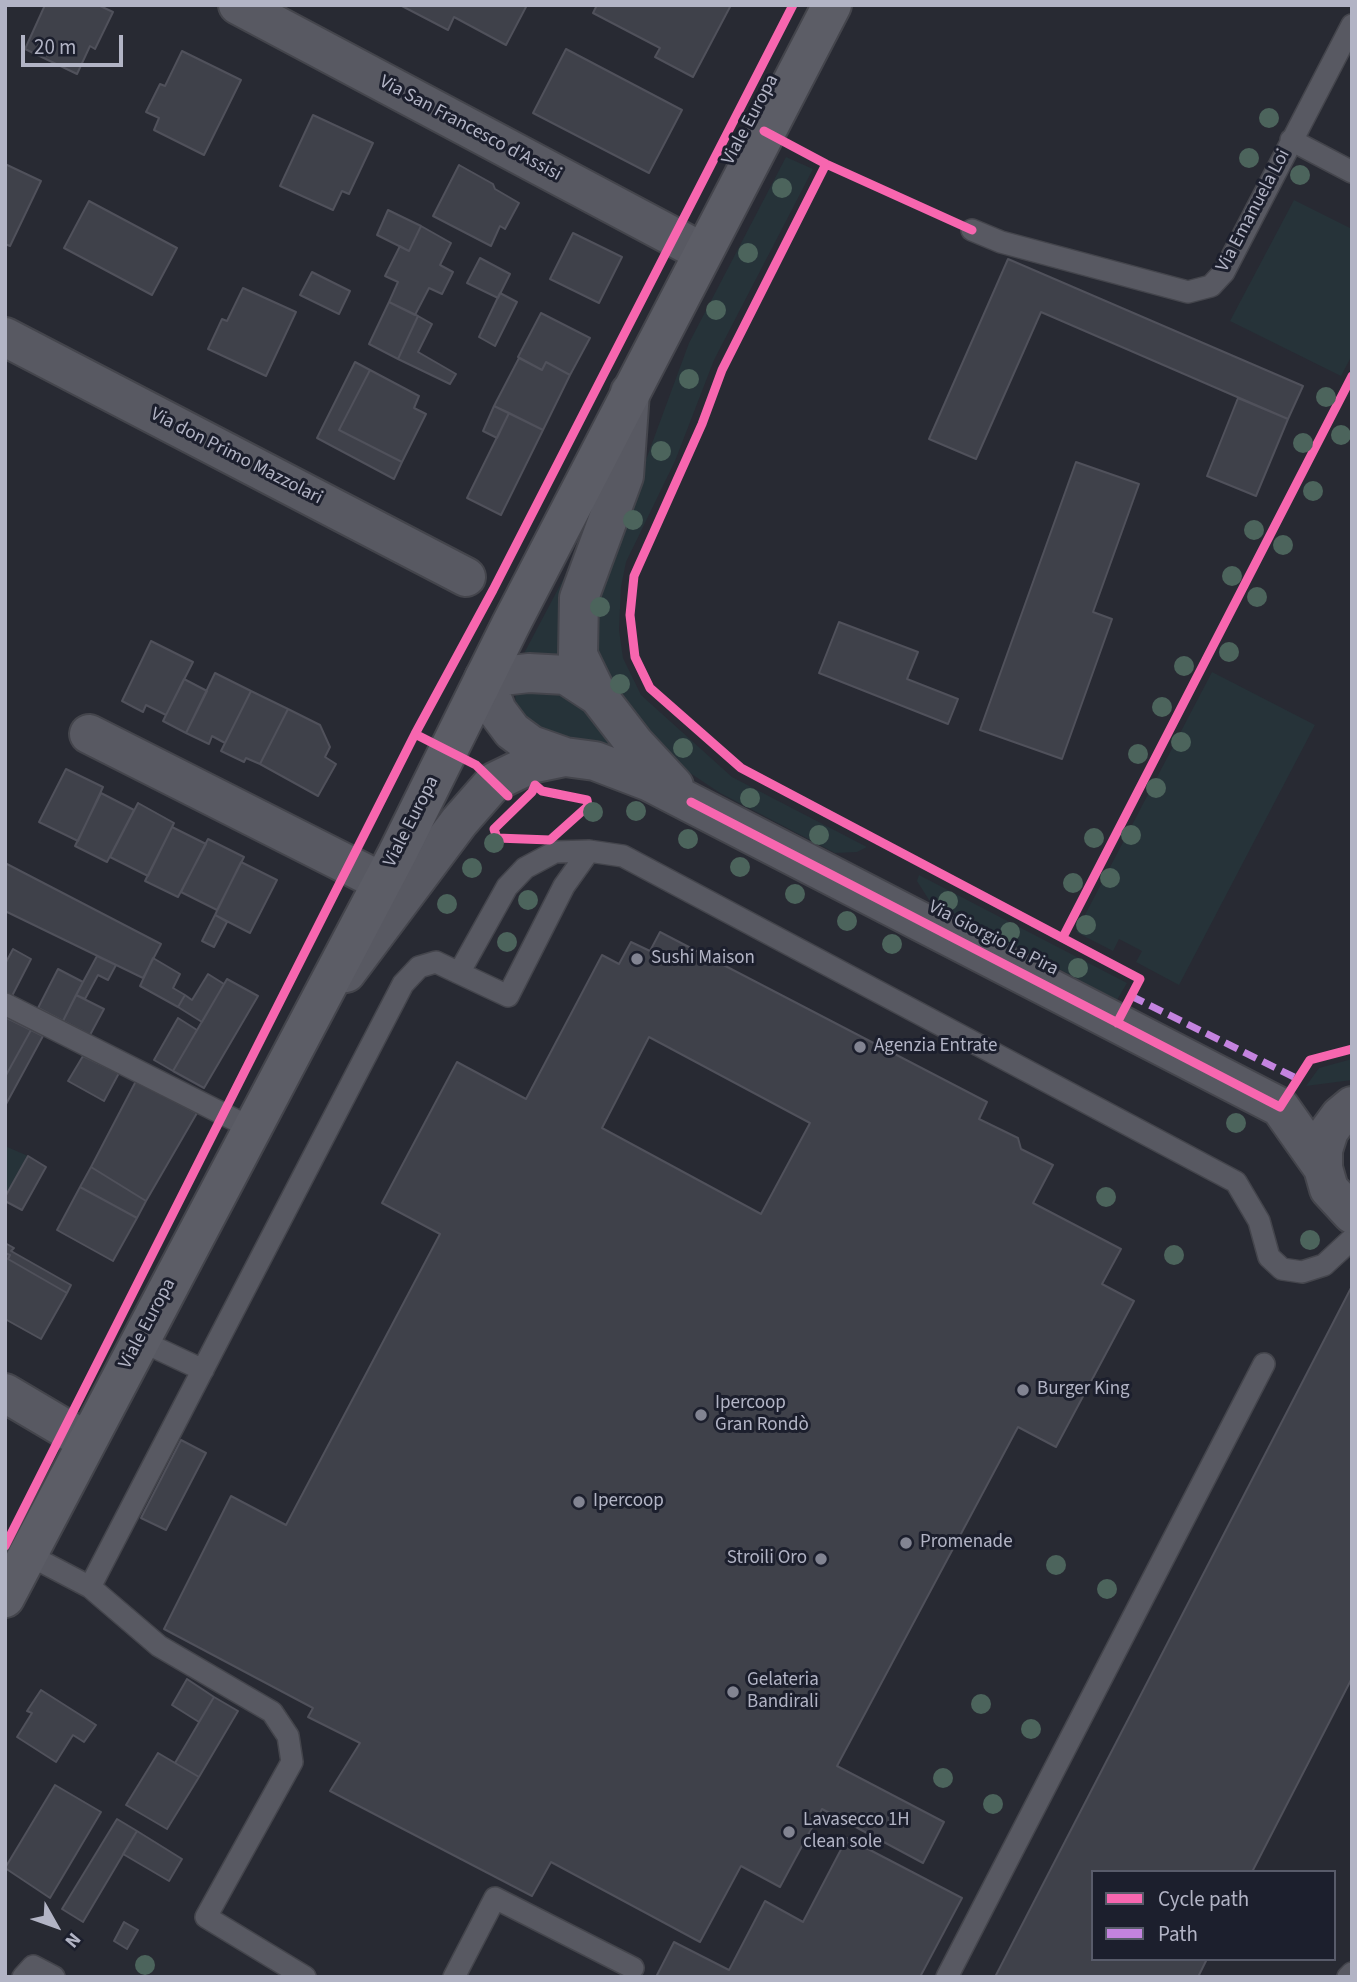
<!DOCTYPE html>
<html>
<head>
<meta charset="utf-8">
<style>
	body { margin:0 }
	#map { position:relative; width:1357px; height:1982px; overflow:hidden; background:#282a33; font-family:"Source Sans 3",sans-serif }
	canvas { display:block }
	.frame { position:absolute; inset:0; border:7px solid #b2b4c5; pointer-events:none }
	.legend { position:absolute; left:1091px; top:1870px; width:245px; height:91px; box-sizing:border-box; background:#1c1f2d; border:2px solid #585b6a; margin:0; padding:9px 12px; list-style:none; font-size:21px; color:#b2b4c5 }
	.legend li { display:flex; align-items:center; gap:14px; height:35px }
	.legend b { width:35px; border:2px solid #585b6a }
	.north { position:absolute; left:21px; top:1891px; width:70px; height:70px; -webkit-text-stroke:5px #1c1f2d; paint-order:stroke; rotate:130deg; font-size:19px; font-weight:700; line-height:28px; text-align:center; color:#b2b4c5 }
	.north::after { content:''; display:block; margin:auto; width:24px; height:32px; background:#b2b4c5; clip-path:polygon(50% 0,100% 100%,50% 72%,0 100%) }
	.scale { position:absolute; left:21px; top:35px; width:102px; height:32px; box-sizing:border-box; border:4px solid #b2b4c5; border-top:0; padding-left:9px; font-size:21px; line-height:24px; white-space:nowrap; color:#b2b4c5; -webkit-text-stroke:5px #1c1f2d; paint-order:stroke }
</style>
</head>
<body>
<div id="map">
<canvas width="1357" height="1982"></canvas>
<div class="frame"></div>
<ul class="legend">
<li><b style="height:9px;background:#f766af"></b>Cycle path</li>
<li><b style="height:9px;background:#c483df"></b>Path</li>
</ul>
<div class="north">N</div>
<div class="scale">20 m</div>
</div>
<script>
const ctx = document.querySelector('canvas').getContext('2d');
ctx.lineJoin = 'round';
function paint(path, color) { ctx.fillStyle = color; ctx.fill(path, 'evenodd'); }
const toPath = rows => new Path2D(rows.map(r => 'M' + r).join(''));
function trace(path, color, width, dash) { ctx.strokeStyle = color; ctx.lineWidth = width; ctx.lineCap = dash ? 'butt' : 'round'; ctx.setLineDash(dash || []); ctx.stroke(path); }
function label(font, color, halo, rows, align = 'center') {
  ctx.font = font + ' "Source Sans 3",sans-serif'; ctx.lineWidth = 6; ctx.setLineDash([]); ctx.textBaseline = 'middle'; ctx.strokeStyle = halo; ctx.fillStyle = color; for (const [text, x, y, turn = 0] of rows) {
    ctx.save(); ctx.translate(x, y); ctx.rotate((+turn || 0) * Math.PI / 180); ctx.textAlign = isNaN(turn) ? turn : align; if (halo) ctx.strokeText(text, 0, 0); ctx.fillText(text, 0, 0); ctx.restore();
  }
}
const green = toPath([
	[786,157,813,169,714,360,675,461,626,562,621,587,619,630,623,658,641,695,732,777,867,847,857,852,835,853,720,793,687,771,651,740,620,707,586,637,591,609,689,343],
	[1294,200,1352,229,1352,355,1341,376,1230,321],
	[585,538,565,657,520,661],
	[1212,672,1315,725,1179,985,1136,962,1142,951,1119,939,1113,951,1076,932],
	[526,685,569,691,617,747,538,731,516,707,515,693],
	[919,875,1127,983,1117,1000,929,900,917,881],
	[1352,1059,1352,1080,1306,1086,1319,1068],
	[5,1146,28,1156,5,1197]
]);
const building = toPath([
	[45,5,98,5,113,12,95,49,90,46,77,74,25,49,45,5],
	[400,5,527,5,506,45,454,17,448,30,400,5],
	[597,5,731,5,693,77,655,57,660,48,593,13,597,5],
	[566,49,682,110,649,173,533,113,566,49],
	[182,51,241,80,204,155,154,130,159,118,146,112,160,84,165,86,182,51],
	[313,115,373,143,349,194,342,191,333,210,280,186,313,115],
	[5,164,41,181,10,246,5,244,5,164],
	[459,165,493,184,495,189,519,203,505,229,500,226,491,246,433,216,459,165],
	[89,201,177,248,152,295,64,248,89,201],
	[388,210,421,226,409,251,377,235,388,210],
	[421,226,451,243,440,265,453,272,442,294,429,288,415,315,389,302,398,282,385,276,400,246,409,251,421,226],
	[573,233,622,257,599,303,550,279,573,233],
	[480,258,510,274,498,298,467,283,480,258],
	[1008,259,1303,386,1288,419,1041,312,976,459,929,439,1008,259],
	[312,272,350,291,339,314,300,295,312,272],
	[243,288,296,312,266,376,208,349,222,319,227,321,243,288],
	[500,293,517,302,495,346,479,337,500,293],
	[389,302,418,316,398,359,369,344,389,302],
	[541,313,590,338,570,375,546,362,542,370,518,357,541,313],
	[418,316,432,324,418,352,456,374,450,384,398,359,418,316],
	[519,358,542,370,546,362,570,375,543,430,494,406,519,358],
	[355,362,370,370,339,430,402,462,394,479,317,438,355,362],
	[370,370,419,396,414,408,426,414,402,462,339,430,370,370],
	[1238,398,1288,419,1256,496,1207,476,1238,398],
	[494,406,509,413,497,438,483,431,494,406],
	[509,413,543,430,501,515,467,498,509,413],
	[1076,462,1139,484,1093,612,1112,619,1062,759,980,730,1076,462],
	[839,622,918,652,907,679,958,699,948,724,819,673,839,622],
	[151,641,193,662,166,715,146,705,143,712,122,701,151,641],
	[215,673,251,691,225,743,212,736,209,744,186,733,215,673],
	[184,679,207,691,186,733,163,721,184,679],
	[251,691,288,709,260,764,246,758,244,762,221,751,251,691],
	[288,709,320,725,330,747,325,757,336,764,318,796,260,764,288,709],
	[66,769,103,787,78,841,39,822,66,769],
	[101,793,134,810,107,862,75,846,101,793],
	[138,803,174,823,148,876,110,857,138,803],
	[172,827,206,844,178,897,145,881,172,827],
	[208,839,244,857,217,910,181,892,208,839],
	[241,862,277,880,250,933,215,915,241,862],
	[5,863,161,944,143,978,5,911,5,863],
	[215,915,227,922,214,947,202,941,215,915],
	[660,932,987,1102,979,1119,1018,1138,1021,1149,1053,1165,1033,1203,1121,1249,1102,1284,1134,1301,1056,1447,1018,1427,837,1766,944,1822,923,1863,822,1809,780,1887,741,1866,700,1942,551,1862,532,1896,330,1791,360,1743,308,1717,313,1708,164,1629,231,1496,286,1525,440,1234,382,1203,457,1062,526,1099,602,955,619,964,631,942,650,951,660,932],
	[649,1037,810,1123,761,1214,602,1128,649,1037],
	[13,949,31,959,12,996,5,993,5,964,13,949],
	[97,956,116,965,108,980,98,975,85,999,76,995,97,956],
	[153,958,180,974,173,988,185,995,178,1007,140,986,153,958],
	[58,969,83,982,63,1021,38,1008,58,969],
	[208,974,224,984,202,1022,178,1007,185,995,192,1000,208,974],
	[227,979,258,996,204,1088,173,1071,227,979],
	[76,995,104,1009,90,1035,63,1021,76,995],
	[5,1017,31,1030,5,1077,5,1017],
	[178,1018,197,1030,173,1071,154,1060,178,1018],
	[31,1030,43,1036,5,1106,5,1077,31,1030],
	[83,1056,119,1073,104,1101,68,1081,83,1056],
	[136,1081,197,1113,146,1201,91,1167,136,1081],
	[28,1156,46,1167,22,1210,5,1201,5,1197,28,1156],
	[91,1167,146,1201,137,1218,80,1187,91,1167],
	[80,1187,137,1218,113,1261,57,1230,80,1187],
	[5,1243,14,1248,11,1251,71,1285,67,1293,8,1259,10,1255,5,1253,5,1243],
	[5,1253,10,1255,8,1259,67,1293,41,1339,5,1319,5,1253],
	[1352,1286,1352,1678,1252,1872,1093,1872,1093,1959,1207,1959,1198,1977,995,1977,1352,1286],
	[181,1440,206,1453,166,1530,141,1518,181,1440],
	[187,1679,214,1697,199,1722,172,1705,187,1679],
	[41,1690,96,1725,84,1742,73,1735,56,1762,17,1737,32,1713,27,1711,41,1690],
	[214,1697,238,1711,199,1777,175,1763,214,1697],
	[158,1753,199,1777,167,1829,126,1805,158,1753],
	[55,1785,101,1812,50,1898,5,1868,55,1785],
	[117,1819,137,1831,83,1922,62,1909,117,1819],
	[137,1831,182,1859,169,1881,123,1854,137,1831],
	[847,1838,962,1898,920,1977,656,1977,674,1942,729,1970,765,1901,803,1922,847,1838],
	[124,1922,138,1930,127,1949,114,1941,124,1922]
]);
const lane = toPath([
	[1291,140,1352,172],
	[972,230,1001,242,1188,292,1211,286,1224,272,1352,25],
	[589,851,564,886,508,996,459,973,507,887,525,868,555,852,589,851,623,856,1236,1182,1259,1221,1269,1257,1282,1269,1302,1272,1324,1265,1352,1239],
	[5,1004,253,1129],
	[139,1340,203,1370],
	[27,1554,90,1587,159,1646,272,1712,288,1736,292,1762,206,1917,305,1977],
	[90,1587,403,984,419,967,436,962,459,973],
	[23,1977,33,1966,54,1977],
	[454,1977,495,1898,633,1968],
	[947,1977,1264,1364],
	[1348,1977,1352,1973]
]);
const street = toPath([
	[238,5,702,252],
	[5,337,466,577],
	[630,392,624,476,579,598,578,655,598,696,635,744,674,786],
	[598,696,566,675,529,673,484,678,497,711,512,731,531,745,565,757,595,761,650,782,1280,1107,1323,1168],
	[89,734,382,882],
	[346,973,459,822,494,782,531,764,565,757],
	[1352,1106,1340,1116,1329,1131,1323,1150,1323,1168,1329,1189,1352,1214],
	[5,1393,86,1441]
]);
const secondary = toPath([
	[5,1598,397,854,511,624,832,5]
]);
const quiet = toPath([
	[1131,996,1296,1078]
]);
const cycleway = toPath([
	[764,131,826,164,972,230],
	[826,164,722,370,702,424,634,576,630,615,635,657,650,688,741,768,1140,979,1117,1023],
	[415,734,476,765,508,796],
	[535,785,542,791,587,800,588,806,550,840,497,838,494,829,532,792,535,785],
	[691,802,1280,1107,1310,1060,1352,1049],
	[1063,937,1352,376],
	[5,1546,415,734,493,590,793,5]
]);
const trees = [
	[1269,118],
	[1249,158],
	[1300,175],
	[782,188],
	[748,253],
	[716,310],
	[689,379],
	[1326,397],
	[1341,435],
	[1303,443],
	[661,451],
	[1313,491],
	[633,520],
	[1254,530],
	[1283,545],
	[1232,576],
	[1257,597],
	[600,607],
	[1229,652],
	[1184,666],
	[620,684],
	[1162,707],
	[1181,742],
	[683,748],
	[1138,754],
	[1156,788],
	[750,798],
	[636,811],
	[593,812],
	[819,835],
	[1131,835],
	[1094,838],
	[688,839],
	[494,843],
	[740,867],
	[472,868],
	[1110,878],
	[1073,883],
	[795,894],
	[528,900],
	[948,901],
	[447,904],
	[847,921],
	[1086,925],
	[1010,932],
	[507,942],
	[892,944],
	[1078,968],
	[1236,1123],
	[1106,1197],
	[1310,1240],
	[1174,1255],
	[1056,1565],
	[1107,1589],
	[981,1704],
	[1031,1729],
	[943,1778],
	[993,1804],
	[145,1965]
];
const markers = [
	[637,959,7,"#828492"],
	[860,1047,7,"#828492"],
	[1023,1390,7,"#828492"],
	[701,1415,7,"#828492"],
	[579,1502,7,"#828492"],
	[906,1543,7,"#828492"],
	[821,1559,7,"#828492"],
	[733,1692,7,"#828492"],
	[789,1832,7,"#828492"]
];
const streetNames = [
	["Viale Europa",751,120,-62],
	["Via San Francesco d'Assisi",470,129,28],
	["Via Emanuela Loi",1254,211,-62],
	["Via don Primo Mazzolari",236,457,27],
	["Viale Europa",412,822,-63],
	["Via Giorgio La Pira",993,939,27],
	["Viale Europa",148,1324,-62]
];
const poiNames = [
	["Sushi Maison",651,959],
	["Agenzia Entrate",874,1047],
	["Burger King",1037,1390],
	["Ipercoop",715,1404],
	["Gran Rondò",715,1426],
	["Ipercoop",593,1502],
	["Promenade",920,1543],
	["Stroili Oro",807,1559,"right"],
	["Gelateria",747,1681],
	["Bandirali",747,1703],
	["Lavasecco 1H",803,1821],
	["clean sole",803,1843]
];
paint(green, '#263339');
paint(building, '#3f414a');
trace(building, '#50515b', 2);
trace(lane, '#44454c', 24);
trace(street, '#44454c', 42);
trace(secondary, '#44454c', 42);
trace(lane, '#585962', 21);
trace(street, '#585962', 38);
trace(secondary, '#5c5d66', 38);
trace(quiet, '#c483df', 7, [14, 7]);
trace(cycleway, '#f766af', 9);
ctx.fillStyle = '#4c645c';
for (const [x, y] of trees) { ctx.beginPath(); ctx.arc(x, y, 10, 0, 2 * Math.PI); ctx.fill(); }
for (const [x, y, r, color] of markers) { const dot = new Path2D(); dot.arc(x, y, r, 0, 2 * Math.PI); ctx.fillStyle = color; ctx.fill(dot); trace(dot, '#1c1f2d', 2.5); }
label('19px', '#b2b4c5', '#1c1f2d', streetNames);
label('19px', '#b2b4c5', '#1c1f2d', poiNames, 'left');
</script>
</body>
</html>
